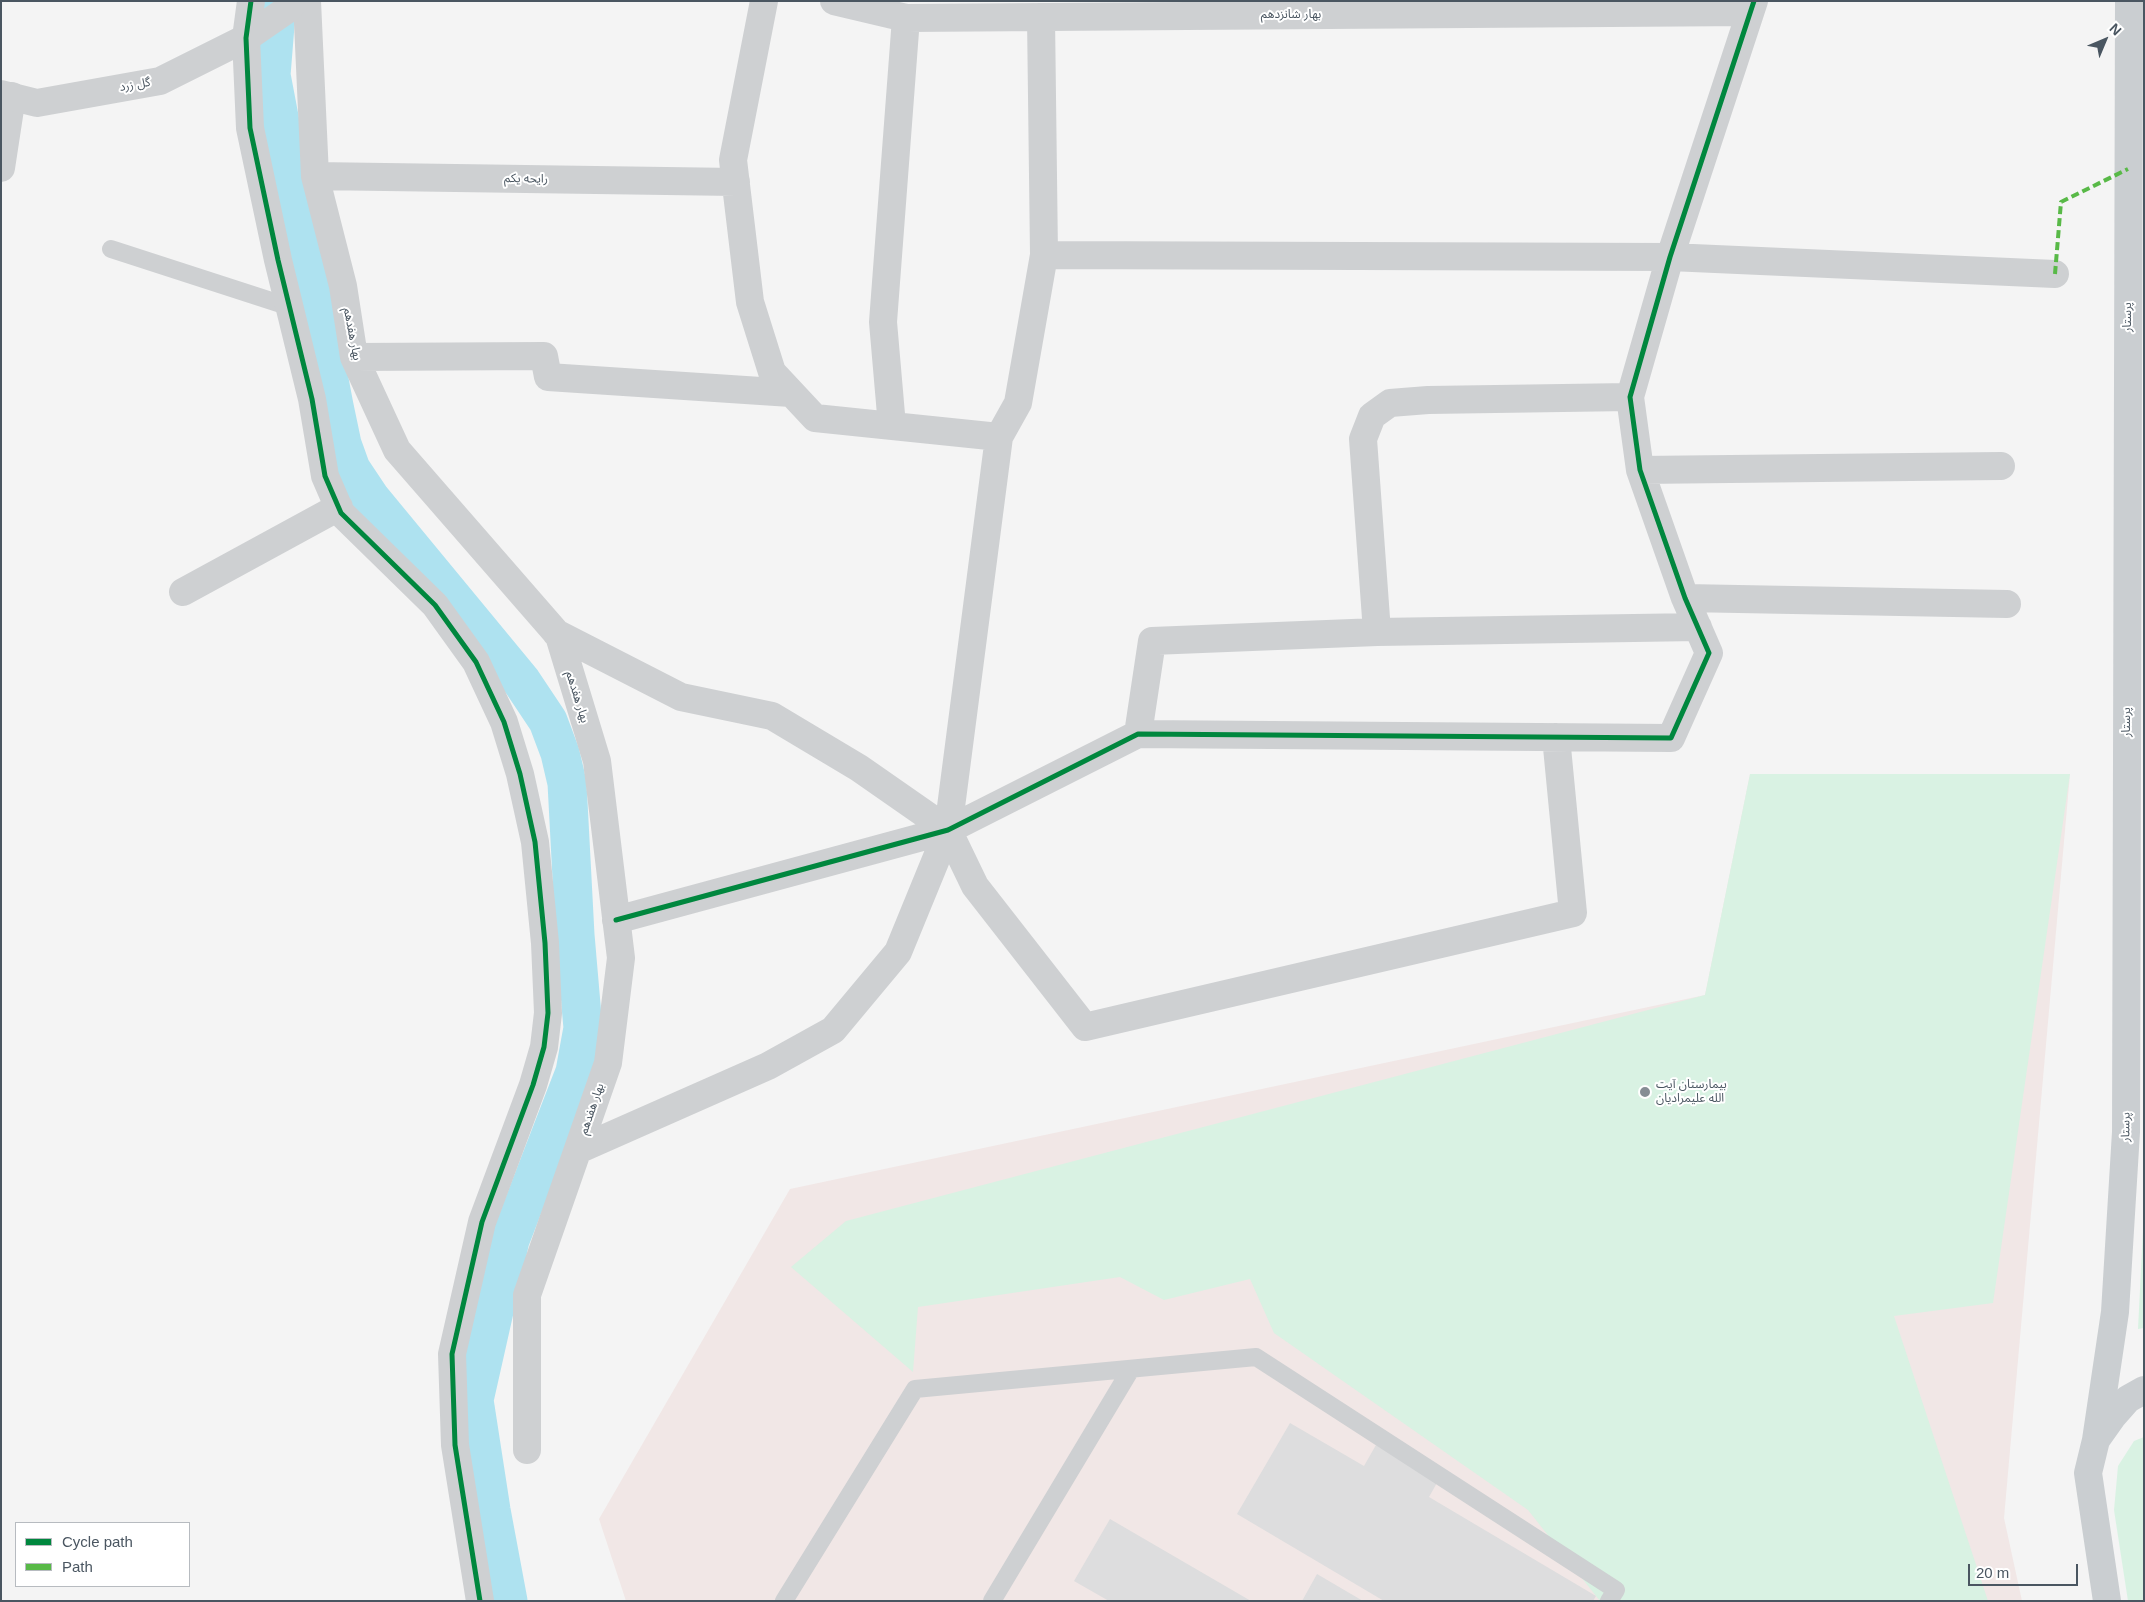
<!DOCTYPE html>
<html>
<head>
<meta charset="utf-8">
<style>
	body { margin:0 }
	#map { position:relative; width:2145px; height:1602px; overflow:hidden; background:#f4f4f4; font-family:Helvetica,sans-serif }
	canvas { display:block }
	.frame { position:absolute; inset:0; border:2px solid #4a5661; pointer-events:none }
	.legend { position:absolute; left:15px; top:1522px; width:175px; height:65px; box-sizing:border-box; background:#fff; border:1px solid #b7bbc0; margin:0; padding:6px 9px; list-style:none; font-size:15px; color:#4a5661 }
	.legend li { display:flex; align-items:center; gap:10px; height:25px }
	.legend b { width:25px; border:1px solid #b7bbc0 }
	.north { position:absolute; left:2080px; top:15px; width:50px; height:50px; -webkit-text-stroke:4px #fff; paint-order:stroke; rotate:45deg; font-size:14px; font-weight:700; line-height:20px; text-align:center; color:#4a5661 }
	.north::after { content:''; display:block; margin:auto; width:18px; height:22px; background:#4a5661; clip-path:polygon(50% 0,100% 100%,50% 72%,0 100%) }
	.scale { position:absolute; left:1968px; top:1564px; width:110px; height:22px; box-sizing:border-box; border:2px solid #4a5661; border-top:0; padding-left:6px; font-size:15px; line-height:18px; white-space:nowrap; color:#4a5661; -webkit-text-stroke:4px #fff; paint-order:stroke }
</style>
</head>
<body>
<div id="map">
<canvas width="2145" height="1602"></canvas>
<div class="frame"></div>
<ul class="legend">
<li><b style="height:6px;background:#00873e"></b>Cycle path</li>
<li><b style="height:6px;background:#58b947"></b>Path</li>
</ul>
<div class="north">N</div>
<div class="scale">20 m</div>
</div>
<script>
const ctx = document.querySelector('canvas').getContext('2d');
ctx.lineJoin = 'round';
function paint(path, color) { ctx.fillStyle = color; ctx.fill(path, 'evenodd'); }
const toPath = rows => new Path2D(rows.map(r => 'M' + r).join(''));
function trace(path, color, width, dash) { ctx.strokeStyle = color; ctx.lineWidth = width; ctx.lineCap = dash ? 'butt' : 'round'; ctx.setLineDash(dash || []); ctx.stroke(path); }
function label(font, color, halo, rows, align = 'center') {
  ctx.font = font + ' Helvetica,"Noto Sans Arabic",sans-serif'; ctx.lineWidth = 4; ctx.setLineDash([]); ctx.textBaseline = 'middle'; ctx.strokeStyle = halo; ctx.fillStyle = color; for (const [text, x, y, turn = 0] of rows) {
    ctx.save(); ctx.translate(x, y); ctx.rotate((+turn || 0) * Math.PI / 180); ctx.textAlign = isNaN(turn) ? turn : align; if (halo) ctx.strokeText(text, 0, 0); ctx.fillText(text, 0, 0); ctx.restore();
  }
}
const medical = toPath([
	[1750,774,2070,774,2004,1518,2022,1601,626,1601,599,1519,790,1189,1705,995]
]);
const green = toPath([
	[1750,774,2070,774,1993,1303,1894,1316,1988,1601,1600,1601,1528,1510,1274,1333,1250,1279,1164,1300,1120,1277,918,1307,913,1372,791,1267,846,1221,1705,995],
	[2144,1209,2144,1328,2138,1329],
	[2144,1437,2144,1601,2128,1601,2114,1510,2118,1466,2134,1441]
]);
const canal = toPath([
	[277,1,271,75,334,406,342,444,351,469,371,499,522,682,548,721,560,753,567,783,575,935,583,1028,575,1072,510,1240,474,1400,491,1510,508,1601]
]);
const building = toPath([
	[1290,1423,1364,1466,1376,1445,1438,1481,1429,1497,1596,1596,1593,1601,1384,1601,1237,1514],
	[1110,1519,1251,1601,1109,1601,1074,1581],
	[1317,1574,1363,1601,1302,1601]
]);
const service = toPath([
	[111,249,290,307],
	[784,1601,915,1389,1256,1357,1616,1590,1609,1601],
	[992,1601,1131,1369]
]);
const minor = toPath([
	[251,1,246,38,250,128,278,260,312,399,325,476,341,513,435,605,476,662,504,722,520,774,535,842,545,943,548,1013,544,1047,533,1085,482,1222,452,1354,455,1445,480,1601],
	[307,1,315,176,343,286,354,357,397,450,559,636,597,761,621,958,608,1063,527,1295,527,1450],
	[834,1,906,18,1750,12],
	[1,168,12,96],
	[315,176,736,182],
	[1044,255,1670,257,2055,274],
	[354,357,544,356,548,377,791,393],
	[892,426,883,322,906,18],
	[999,437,1018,403,1044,255,1041,17],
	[1640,470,2001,466],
	[183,592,339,507],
	[1685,598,2007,604],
	[1377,632,1363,439,1372,416,1390,403,1428,400,1630,397],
	[556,633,681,697,772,716,859,768,948,830,975,886,1085,1027,1573,913,1556,737],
	[1138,734,1152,641,1377,632,1698,627],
	[616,920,948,830,1138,734,1671,738,1709,653,1685,598,1640,470,1630,397,1670,257,1754,1],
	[578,1150,768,1066,833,1030,898,952,948,830,999,437,815,418,772,372,750,302,733,160,764,1]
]);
const tertiary = toPath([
	[1,94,37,103,160,81,246,38,288,9,295,1]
]);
const primary = toPath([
	[2096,1440,2115,1312,2126,1132,2129,1],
	[2107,1601,2088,1473,2096,1440,2113,1416,2128,1399,2144,1390]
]);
const quiet = toPath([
	[2055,274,2061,202,2128,169]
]);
const cycleway = toPath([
	[251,1,246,38,250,128,278,260,312,399,325,476,341,513,435,605,476,662,504,722,520,774,535,842,545,943,548,1013,544,1047,533,1085,482,1222,452,1354,455,1445,480,1601],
	[616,920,948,830,1138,734,1671,738,1709,653,1685,598,1640,470,1630,397,1670,257,1754,1]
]);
const markers = [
	[1645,1092,6,"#868d94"]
];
const streetNames = [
	["بهار شانزدهم",1291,15],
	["گل زرد",135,85,-10],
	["رایحه یکم",526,179,1],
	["پرستار",2128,317,-90],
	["بهار هفدهم",352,334,79],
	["بهار هفدهم",577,697,73],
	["پرستار",2127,722,-90],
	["بهار هفدهم",592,1109,-71],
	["پرستار",2126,1127,-89]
];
const poiNames = [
	["بیمارستان آیت",1656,1085],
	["الله علیمرادیان",1656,1099]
];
paint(medical, '#f1e7e6');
paint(green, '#d9f2e3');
trace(canal, '#aee2f0', 39);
paint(building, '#ddddde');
trace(service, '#ced0d2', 18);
trace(minor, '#ced0d2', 28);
trace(tertiary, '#ced0d2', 28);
trace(primary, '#caced1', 28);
trace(quiet, '#58b947', 4, [8, 4]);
trace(cycleway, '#00873e', 5);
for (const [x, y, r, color] of markers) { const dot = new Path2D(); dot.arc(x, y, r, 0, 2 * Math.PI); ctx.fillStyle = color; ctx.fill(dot); trace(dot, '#fff', 2); }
label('12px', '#4a5661', '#fff', streetNames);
label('12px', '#4a5661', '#fff', poiNames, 'left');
</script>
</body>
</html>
